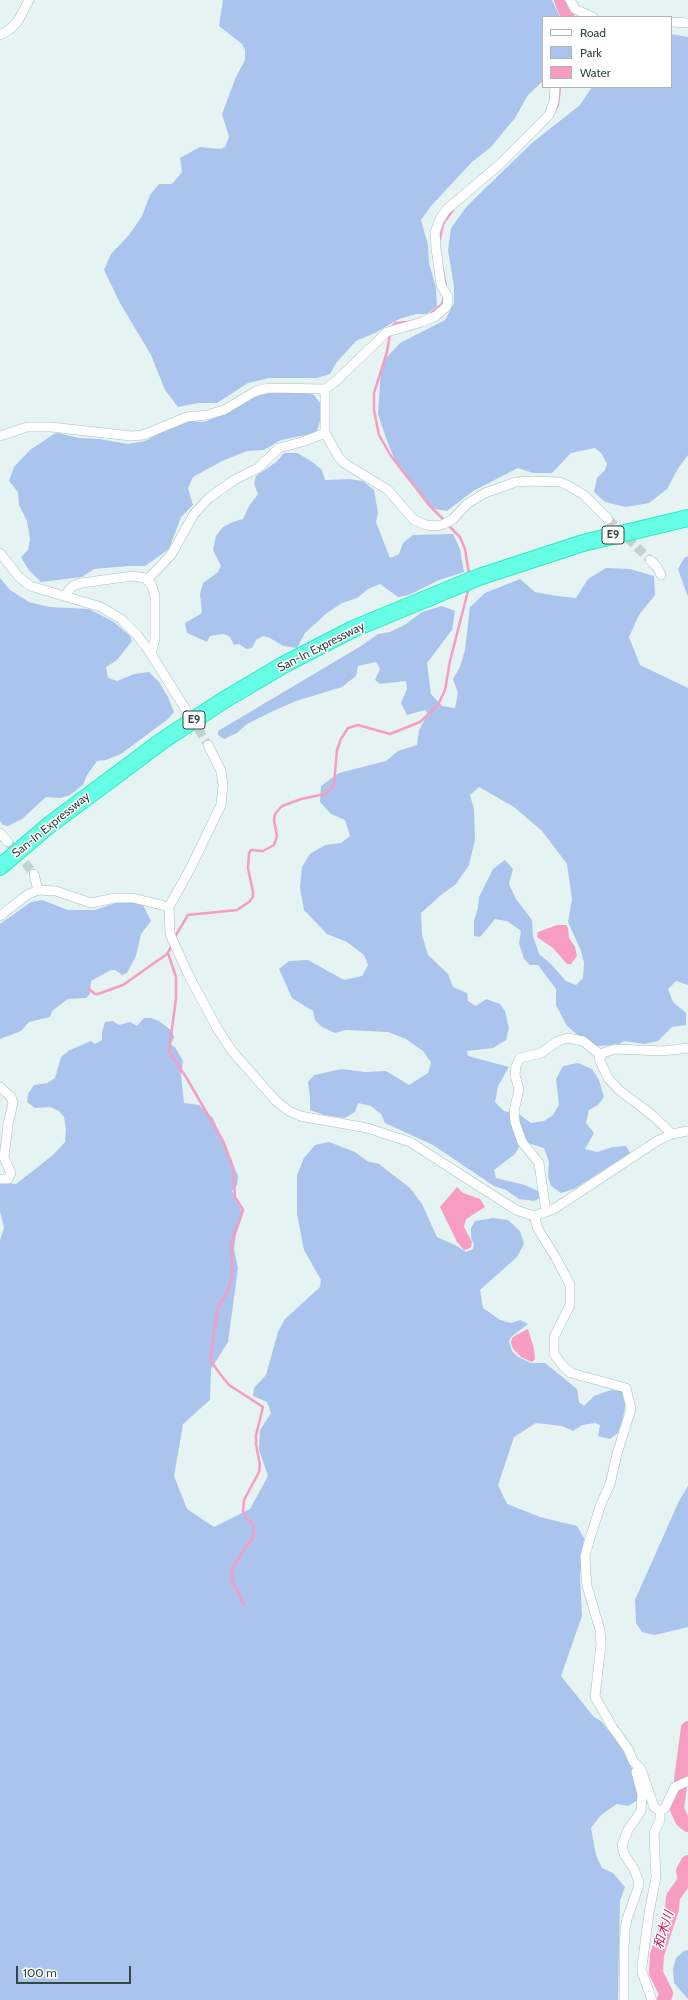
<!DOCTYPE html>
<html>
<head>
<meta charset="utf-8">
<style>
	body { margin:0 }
	#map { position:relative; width:688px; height:2000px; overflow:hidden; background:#e5f4f2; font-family:Cabin,sans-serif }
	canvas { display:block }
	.legend { position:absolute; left:542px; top:16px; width:130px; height:72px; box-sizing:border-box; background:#fff; border:1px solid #aeb6b4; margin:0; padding:5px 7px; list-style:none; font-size:12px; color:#344843 }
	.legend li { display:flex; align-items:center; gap:8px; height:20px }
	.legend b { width:20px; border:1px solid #aeb6b4 }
	.scale { position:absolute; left:16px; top:1966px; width:115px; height:18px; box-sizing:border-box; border:2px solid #344843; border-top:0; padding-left:5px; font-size:12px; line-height:14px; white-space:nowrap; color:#344843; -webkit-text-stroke:3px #fff; paint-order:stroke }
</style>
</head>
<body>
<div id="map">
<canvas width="688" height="2000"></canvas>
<ul class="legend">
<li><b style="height:5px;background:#fff"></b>Road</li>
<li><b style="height:11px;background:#aac4ed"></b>Park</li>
<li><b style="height:11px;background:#f79cc3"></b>Water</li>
</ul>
<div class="scale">100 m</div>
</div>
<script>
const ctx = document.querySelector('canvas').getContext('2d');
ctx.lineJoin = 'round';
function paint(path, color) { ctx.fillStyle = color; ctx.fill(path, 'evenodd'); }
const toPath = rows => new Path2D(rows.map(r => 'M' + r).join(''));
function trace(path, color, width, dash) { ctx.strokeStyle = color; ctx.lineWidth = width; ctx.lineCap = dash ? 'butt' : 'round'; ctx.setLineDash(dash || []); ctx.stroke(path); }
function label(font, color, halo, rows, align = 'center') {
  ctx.font = font + ' Cabin,"Noto Sans JP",sans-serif'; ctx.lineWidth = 3; ctx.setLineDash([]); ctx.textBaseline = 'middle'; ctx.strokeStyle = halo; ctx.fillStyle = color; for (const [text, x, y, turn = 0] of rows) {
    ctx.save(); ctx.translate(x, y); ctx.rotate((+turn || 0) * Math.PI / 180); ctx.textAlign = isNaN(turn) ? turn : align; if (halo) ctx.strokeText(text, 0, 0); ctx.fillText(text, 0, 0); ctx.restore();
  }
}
const green = toPath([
	[223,0,552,0,560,17,543,17,542,82,528,95,515,118,491,147,472,162,431,206,421,220,428,245,429,263,436,288,437,306,427,314,416,314,399,319,375,333,356,341,336,363,330,374,317,378,269,378,248,383,217,403,198,403,178,407,165,390,151,355,120,303,104,270,111,254,129,235,142,216,150,195,159,184,172,184,182,172,180,158,200,147,221,149,225,147,229,137,222,114,236,77,245,60,245,50,242,44,219,26],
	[671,34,688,37,688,455,679,467,667,489,649,503,626,507,605,502,594,492,597,478,605,470,607,464,602,454,595,448,571,453,552,473,533,473,518,468,473,491,447,511,435,509,428,503,395,460,387,441,378,414,381,369,387,357,400,343,445,320,454,303,454,287,448,250,451,228,467,206,532,143,580,105,592,87,671,87],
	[305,391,314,395,321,404,321,418,317,431,311,434,281,440,264,450,247,451,222,461,193,477,188,488,193,505,181,517,169,549,145,566,128,566,94,569,82,577,41,582,28,569,21,557,28,550,30,539,27,521,19,505,18,492,9,481,14,467,30,450,54,434,58,433,79,438,99,439,128,444,145,441,176,425,188,421,203,422,226,414,252,398,269,392],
	[284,453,297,453,311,461,322,470,325,480,349,479,363,481,374,490,378,513,376,522,390,558,399,554,403,543,413,535,453,534,460,549,464,572,439,580,409,595,398,597,380,584,368,589,357,598,342,603,327,613,305,633,297,648,283,646,270,638,263,636,256,640,252,648,246,649,239,644,234,645,230,637,224,634,210,636,207,642,187,633,185,623,202,613,200,594,203,583,218,572,221,566,213,550,216,536,223,527,233,522,243,519,249,506,258,494,254,484,256,476,276,462],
	[688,556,688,597,678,569,684,558],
	[606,568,630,569,654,576,655,595,639,615,629,637,640,665,688,688,688,985,676,981,668,989,673,1002,686,1013,686,1025,672,1027,658,1041,644,1044,624,1041,618,1045,597,1046,579,1036,567,1026,556,1005,556,989,538,965,530,965,524,959,519,943,521,931,507,921,495,919,480,937,474,936,474,921,478,908,479,897,493,869,505,860,513,869,509,884,516,899,532,920,533,936,539,954,550,963,566,981,576,985,583,978,584,962,581,951,568,922,572,899,567,864,542,831,514,807,479,787,470,795,474,809,475,840,469,865,456,884,441,895,421,913,422,935,428,955,448,974,453,987,467,993,468,1001,476,1006,486,999,500,1004,505,1011,509,1028,506,1040,493,1048,467,1051,468,1056,509,1067,498,1086,495,1102,504,1111,520,1115,531,1123,544,1121,553,1115,559,1105,556,1079,563,1066,578,1063,592,1069,599,1080,604,1097,598,1105,589,1110,586,1123,594,1133,585,1149,597,1152,613,1147,626,1146,630,1153,574,1189,561,1193,551,1186,548,1176,549,1162,544,1148,528,1143,519,1147,515,1154,494,1170,496,1178,525,1185,538,1191,540,1198,534,1201,519,1199,506,1190,494,1186,433,1145,385,1123,381,1114,371,1106,358,1103,355,1112,345,1118,324,1115,310,1110,310,1097,308,1082,314,1075,342,1069,365,1072,386,1071,409,1085,428,1073,431,1062,423,1051,406,1039,388,1032,346,1030,335,1033,322,1027,315,1020,313,1011,292,998,279,969,289,961,308,960,344,980,362,976,368,965,364,955,347,942,327,934,304,910,300,888,302,867,310,854,325,845,341,843,350,836,345,820,331,814,320,802,321,786,339,773,386,761,398,751,417,745,419,730,428,714,425,710,407,715,401,703,407,689,406,681,380,684,375,680,380,669,376,662,358,666,356,676,342,687,296,701,269,713,247,724,237,733,224,739,218,735,218,731,361,646,378,634,390,632,406,624,422,612,442,606,455,611,452,630,427,663,431,694,442,706,455,708,458,693,453,679,460,667,465,650,470,607,485,593,520,579,535,592,557,596,576,598,588,579],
	[0,578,10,590,29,602,49,607,89,609,114,622,130,636,132,641,117,660,106,667,108,678,117,681,134,674,149,672,159,682,168,697,174,712,168,719,121,754,106,760,97,761,87,775,83,785,70,795,61,798,46,797,22,819,8,826,3,825,0,821],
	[42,900,68,910,95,910,122,901,130,901,143,905,151,921,141,934,136,956,127,973,122,975,115,970,111,970,91,981,90,994,86,998,68,999,52,1011,50,1017,29,1022,21,1031,0,1039,0,924,31,902],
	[144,1018,151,1018,159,1021,172,1031,174,1038,170,1044,175,1047,183,1061,181,1075,184,1103,199,1105,213,1118,238,1176,237,1185,232,1191,243,1214,236,1234,234,1249,238,1268,228,1342,211,1369,210,1400,183,1424,181,1436,174,1476,187,1509,214,1527,250,1509,268,1476,259,1450,260,1430,271,1413,267,1402,253,1396,254,1388,266,1375,278,1332,285,1319,320,1287,321,1280,304,1250,297,1214,297,1175,304,1158,315,1145,329,1142,355,1152,367,1161,379,1164,410,1188,422,1204,437,1237,457,1246,466,1252,473,1249,474,1244,471,1238,471,1228,475,1221,493,1218,508,1220,520,1231,524,1244,517,1257,480,1290,483,1308,500,1320,511,1323,520,1320,528,1324,511,1337,509,1341,512,1351,518,1357,531,1363,545,1363,577,1389,579,1402,584,1406,594,1396,611,1390,622,1391,626,1402,623,1417,618,1433,610,1439,598,1436,600,1425,595,1423,582,1425,573,1431,562,1426,536,1423,514,1437,498,1485,507,1504,540,1517,577,1526,584,1538,580,1576,582,1616,561,1676,593,1716,602,1722,615,1739,627,1757,641,1790,638,1800,628,1806,617,1804,601,1815,591,1828,596,1855,602,1868,613,1873,625,1887,620,1901,618,2000,0,2000,0,1240,4,1228,0,1211,0,1182,16,1184,53,1155,65,1142,66,1130,64,1117,59,1111,50,1107,35,1108,27,1102,28,1094,34,1085,47,1083,55,1078,61,1057,70,1050,91,1041,95,1044,102,1040,102,1032,105,1022,113,1021,119,1025,130,1022,137,1026],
	[688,1486,688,1627,655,1635,642,1632,636,1623,635,1600,679,1501],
	[688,1950,688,1999,674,1983,673,1969,676,1958,684,1951]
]);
const water = toPath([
	[557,925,566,925,568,928,569,938,575,947,577,956,571,964,567,964,553,948,537,937,538,932],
	[457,1187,463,1193,480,1199,485,1207,466,1219,464,1227,472,1242,471,1247,468,1249,464,1250,457,1242,440,1207],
	[528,1329,534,1349,535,1359,532,1362,521,1357,513,1349,511,1343,512,1338,516,1335]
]);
const stream = toPath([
	[552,116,558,105,560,87],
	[440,239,443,224,453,210],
	[443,270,446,287],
	[431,313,442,304,444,297],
	[391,329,395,323,408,322],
	[390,334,387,352,374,393,374,410,379,435,391,456,429,505,445,521],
	[448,525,460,537,465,549,469,574],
	[176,935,188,915,237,910,249,902,253,897,253,892,248,868,249,853,251,850,263,851,274,845,277,836,274,820,275,814,282,806,301,799,325,794,332,788,334,784,337,750,341,739,348,728,358,725,390,734,420,722,438,705,445,690,450,661,469,587],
	[168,953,176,977,176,998,169,1052,186,1077,223,1141,233,1167,235,1197,243,1210,231,1244,233,1274,228,1291,218,1307,210,1359,217,1370,229,1385,263,1407,256,1435,256,1444,260,1465,259,1472,244,1500,243,1511,247,1519,253,1524,254,1533,252,1540,246,1546,232,1569,232,1580,244,1605],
	[89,989,95,994,98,994,123,985,167,954,171,947]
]);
const river = toPath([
	[561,0,568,17],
	[688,1728,677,1809,682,1820,688,1825],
	[664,2000,666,1993,656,1973,657,1955,672,1909,673,1897,685,1880,683,1871,688,1862]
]);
const streetTunnel = toPath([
	[608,519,650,560],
	[191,717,208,745],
	[8,842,34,874]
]);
const street = toPath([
	[570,0,575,9,593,17],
	[671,22,688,23],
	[0,35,9,30,18,21,29,0],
	[325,389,325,433,338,456,344,463,388,490,414,520,426,525,437,526,444,524,453,519,467,504,485,493,516,482,531,481,560,482,569,486,584,495,608,519],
	[0,436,27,427,51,427,131,436,143,435,187,417,207,415,224,410,256,391,269,388,325,389,336,381,387,332,422,322,436,316,447,306,448,297,441,285,436,248,435,233,439,221,446,210,500,164,549,115,554,102,555,87],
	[0,553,19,577,30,586,101,607,121,619,138,636,151,654,186,710],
	[650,560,657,567,661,575],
	[147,580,171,555,194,514,209,498,234,480,258,468,279,448,305,441,325,433],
	[64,596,73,586,81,583,133,576,145,578,151,584,155,596,155,639,151,654],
	[208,745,221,771,223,785,221,805,190,869,169,907,170,934,188,974,217,1028,232,1051,276,1101,289,1111,300,1116,367,1128,410,1142,516,1210,534,1216,554,1209,657,1141,672,1134,688,1131],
	[0,833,8,842],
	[34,874,38,890,56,891,91,903,115,898,133,898,169,907],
	[0,916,27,895,38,890],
	[0,1087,11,1097,13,1103,8,1124,4,1158,11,1173,8,1179,0,1179],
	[672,1134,652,1115,619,1090,608,1078,599,1059,603,1053,615,1049,664,1051,688,1048],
	[546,1212,539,1163,522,1142,515,1122,514,1111,519,1089,515,1075,516,1066,520,1058,541,1053,558,1041,568,1038,583,1041,601,1055],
	[534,1216,538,1229,556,1258,570,1285,570,1305,554,1337,554,1354,563,1366,571,1373,626,1388,631,1409,617,1454,610,1484,601,1504,590,1538,585,1556,586,1575,587,1586,600,1630,601,1644,595,1697,613,1728,628,1749,633,1761,641,1769,654,1807,660,1811,660,1820,654,1833,656,1877,649,1913,642,1966,642,1972,652,2000],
	[660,1811,665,1808,675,1787,688,1781],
	[624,2000,624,1949,625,1930,627,1919,638,1888,639,1882,634,1869,624,1854,622,1845,628,1830,641,1811,642,1794,636,1772]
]);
const highway = toPath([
	[0,867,48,826,162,741,224,700,285,664,353,629,479,577,583,543,688,518]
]);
const shields = [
	[613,535,22],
	[194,720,22]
];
const shieldNames = [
	["E9",613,535],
	["E9",194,720]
];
const streetNames = [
	["San-In Expressway",321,647,-27],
	["San-In Expressway",51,825,-39]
];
const waterNames = [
	["和木川",664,1930,-73]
];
paint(green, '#aac4ed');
paint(water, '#f79cc3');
trace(stream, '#f79cc3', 2.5);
trace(river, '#f79cc3', 14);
trace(streetTunnel, '#c2d2cf', 9, [9, 4.5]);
trace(street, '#a7c1bc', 10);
trace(highway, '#28ecc4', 18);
trace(street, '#fff', 9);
trace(highway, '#66ffe5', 16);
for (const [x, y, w] of shields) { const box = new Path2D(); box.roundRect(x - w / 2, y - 9, w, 18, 3); ctx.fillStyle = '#fff'; ctx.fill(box); trace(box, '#344843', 1); }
label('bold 11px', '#344843', null, shieldNames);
label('12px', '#344843', '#fff', streetNames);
label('italic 13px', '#be2363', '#fff', waterNames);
</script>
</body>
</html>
